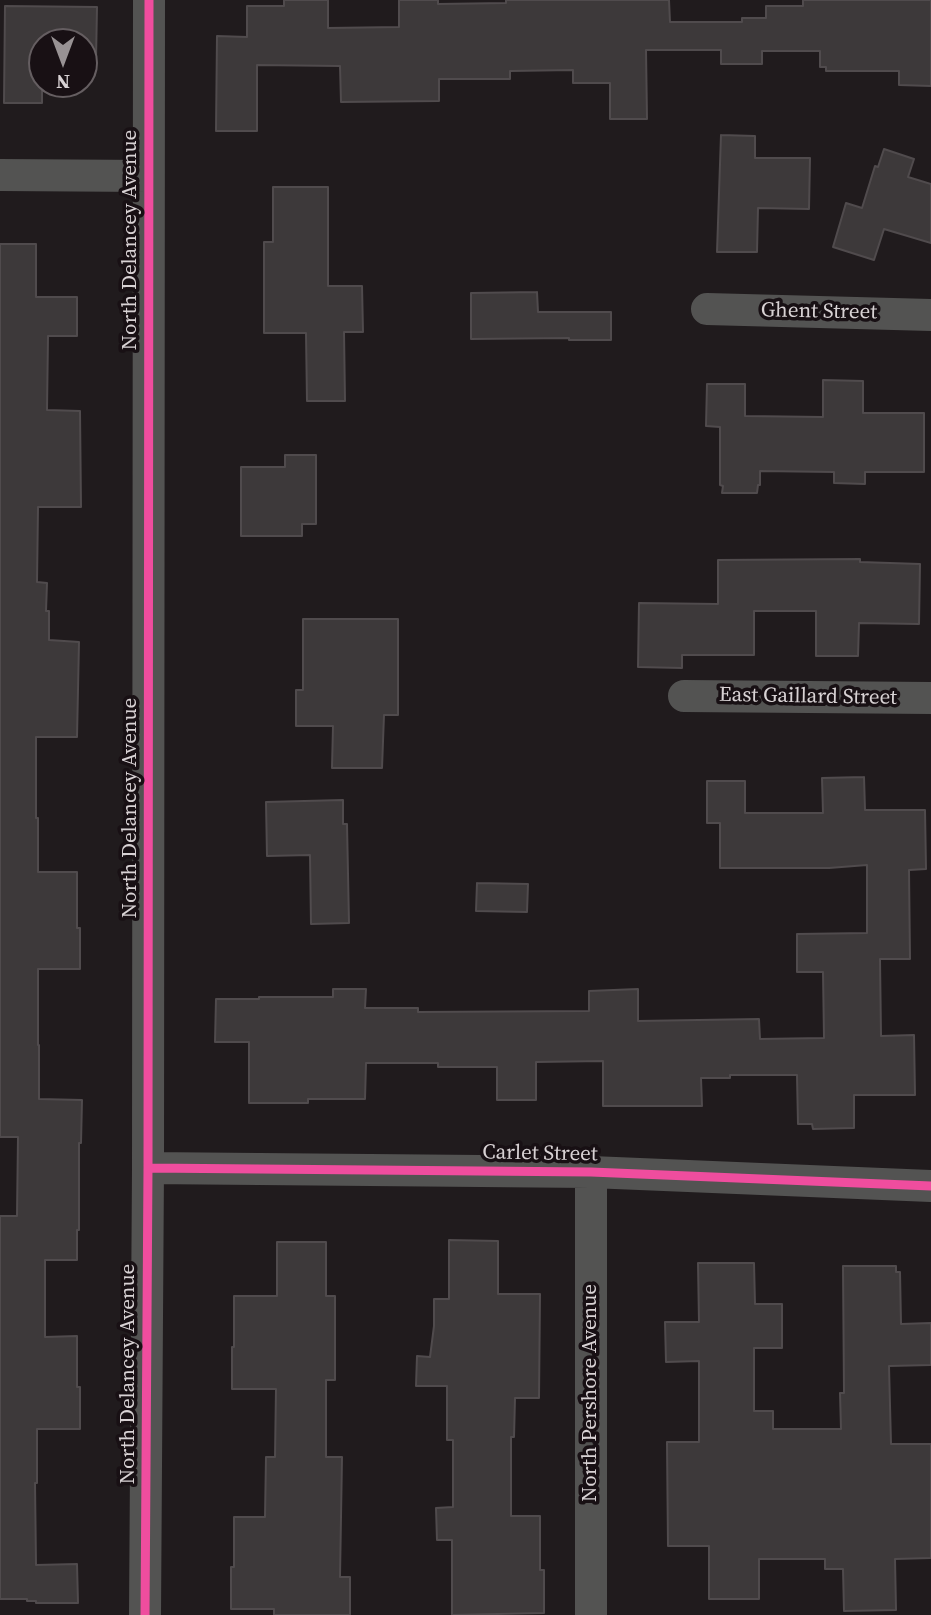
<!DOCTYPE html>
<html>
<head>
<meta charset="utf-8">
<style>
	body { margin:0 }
	#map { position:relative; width:931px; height:1615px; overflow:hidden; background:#201b1d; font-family:"Source Serif 4",serif }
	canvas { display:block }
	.north { position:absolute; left:28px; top:28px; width:70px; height:70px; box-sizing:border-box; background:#181014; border:2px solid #655e61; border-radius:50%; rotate:180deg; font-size:19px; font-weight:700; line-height:28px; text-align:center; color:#d8d2d4 }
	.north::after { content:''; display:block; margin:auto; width:24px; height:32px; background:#989294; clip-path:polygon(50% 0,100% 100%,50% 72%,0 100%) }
</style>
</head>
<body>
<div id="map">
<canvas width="931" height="1615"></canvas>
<div class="north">N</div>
</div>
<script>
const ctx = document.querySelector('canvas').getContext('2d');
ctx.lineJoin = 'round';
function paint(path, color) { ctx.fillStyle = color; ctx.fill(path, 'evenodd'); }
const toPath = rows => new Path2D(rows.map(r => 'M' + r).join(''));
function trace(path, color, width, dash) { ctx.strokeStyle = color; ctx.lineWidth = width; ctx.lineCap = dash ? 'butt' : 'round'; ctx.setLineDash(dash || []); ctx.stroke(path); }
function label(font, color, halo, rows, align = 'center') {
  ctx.font = font + ' "Source Serif 4",serif'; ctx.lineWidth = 7; ctx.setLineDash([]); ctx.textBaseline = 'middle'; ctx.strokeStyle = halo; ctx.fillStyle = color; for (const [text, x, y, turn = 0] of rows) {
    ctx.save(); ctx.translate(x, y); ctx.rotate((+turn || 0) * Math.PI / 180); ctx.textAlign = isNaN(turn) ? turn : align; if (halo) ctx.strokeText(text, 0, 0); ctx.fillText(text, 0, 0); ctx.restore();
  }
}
const building = toPath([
	[284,0,328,0,328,28,399,27,399,0,438,0,438,4,506,3,506,0,669,0,670,22,742,22,742,18,766,18,766,6,803,6,803,0,931,0,931,86,899,85,899,71,826,71,826,67,820,67,820,51,762,51,762,64,721,64,721,50,646,50,647,119,610,119,610,83,573,83,573,70,510,71,510,79,439,79,439,101,341,102,340,66,257,65,257,131,216,131,217,36,247,37,247,6,284,6,284,0],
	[5,6,97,7,96,60,84,60,84,42,42,42,42,103,4,103,5,6],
	[721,135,755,136,755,158,810,158,809,209,758,208,757,252,717,252,721,135],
	[884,149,914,159,908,177,931,184,931,243,884,229,874,260,833,247,846,203,862,208,875,166,878,167,884,149],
	[273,187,328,187,328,286,362,286,363,332,344,332,345,401,307,401,306,333,264,333,264,242,273,242,273,187],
	[0,244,36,244,36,297,77,297,77,336,48,336,47,410,80,411,81,507,38,507,37,582,47,583,46,611,49,611,49,640,79,642,77,737,36,737,36,818,38,818,38,872,77,872,77,928,80,928,80,969,38,969,38,1045,39,1045,39,1099,82,1100,81,1143,79,1143,79,1230,77,1230,77,1260,45,1260,45,1337,77,1336,77,1387,80,1387,80,1429,37,1429,37,1483,35,1483,36,1565,77,1564,78,1603,36,1603,36,1601,27,1601,27,1599,0,1599,0,1216,17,1216,18,1137,0,1137,0,244],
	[537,292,538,312,611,312,611,340,569,340,569,338,471,339,471,293,537,292],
	[823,380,863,381,863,413,924,413,924,472,865,472,865,484,834,483,834,472,760,471,760,485,758,485,757,493,722,493,723,486,720,485,720,427,706,426,707,384,745,384,745,416,823,417,823,380],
	[285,455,316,455,316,524,302,524,302,536,241,536,241,467,285,467,285,455],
	[860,559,860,562,920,564,919,624,859,623,858,656,816,656,816,611,754,611,754,655,682,655,682,668,638,667,639,603,718,604,718,560,860,559],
	[303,619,398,619,398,715,384,715,382,768,332,768,333,726,296,726,296,690,303,690,303,619],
	[864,777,865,810,925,810,926,869,909,870,910,959,880,959,881,1036,914,1035,915,1095,854,1095,854,1128,813,1129,812,1124,798,1124,797,1075,730,1075,730,1078,701,1078,702,1106,603,1106,603,1061,536,1062,536,1100,497,1100,497,1067,438,1067,438,1063,366,1063,365,1099,308,1099,308,1103,249,1103,249,1042,215,1042,216,999,259,999,259,997,333,997,333,989,366,989,365,1008,418,1008,418,1012,589,1011,589,991,638,989,638,1021,759,1019,760,1039,824,1038,823,972,797,972,797,934,867,933,867,865,829,868,720,868,720,823,707,823,707,781,745,781,745,813,823,813,822,778,864,777],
	[343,800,343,824,347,824,349,923,311,924,310,855,267,856,266,802,343,800],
	[477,883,528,884,527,912,476,911,477,883],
	[449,1240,498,1241,498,1294,540,1294,539,1398,515,1398,514,1437,511,1437,511,1516,540,1516,540,1570,544,1570,544,1613,452,1615,452,1540,437,1540,436,1508,453,1507,453,1440,447,1440,447,1386,416,1386,417,1356,430,1357,434,1326,434,1299,449,1299,449,1240],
	[277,1242,326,1242,326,1296,335,1296,335,1380,326,1380,326,1457,342,1457,340,1577,350,1577,350,1615,274,1615,274,1609,231,1609,231,1567,234,1567,234,1517,265,1517,266,1457,275,1457,276,1389,232,1389,232,1347,234,1347,234,1296,277,1296,277,1242],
	[698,1263,754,1263,755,1304,782,1304,782,1348,754,1348,754,1411,773,1411,773,1429,841,1429,840,1393,844,1393,843,1266,896,1266,896,1272,900,1272,901,1324,931,1323,931,1365,889,1366,891,1444,931,1444,931,1558,895,1559,896,1610,844,1611,843,1569,825,1569,825,1559,759,1559,759,1599,709,1599,709,1546,668,1546,667,1442,699,1442,699,1361,666,1362,665,1322,699,1322,698,1263]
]);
const street = toPath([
	[0,175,148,176],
	[707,309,931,315],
	[684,696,931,698],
	[148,1168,591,1172,931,1186],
	[591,1172,591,1615],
	[145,1615,148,1168,149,0]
]);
const cycleway = toPath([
	[148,1168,591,1172,931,1186],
	[145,1615,148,1168,149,0]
]);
const streetNames = [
	["North Delancey Avenue",131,240,-90],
	["Ghent Street",819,312,1],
	["East Gaillard Street",808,697,1],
	["North Delancey Avenue",131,808,-90],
	["Carlet Street",540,1154,1],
	["North Delancey Avenue",129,1374,-90],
	["North Pershore Avenue",591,1393,-90]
];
paint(building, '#3d393a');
trace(building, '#504b4d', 2);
trace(street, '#535352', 32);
trace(cycleway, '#ef4d9e', 9);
label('21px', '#d8d2d4', '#181014', streetNames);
</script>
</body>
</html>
